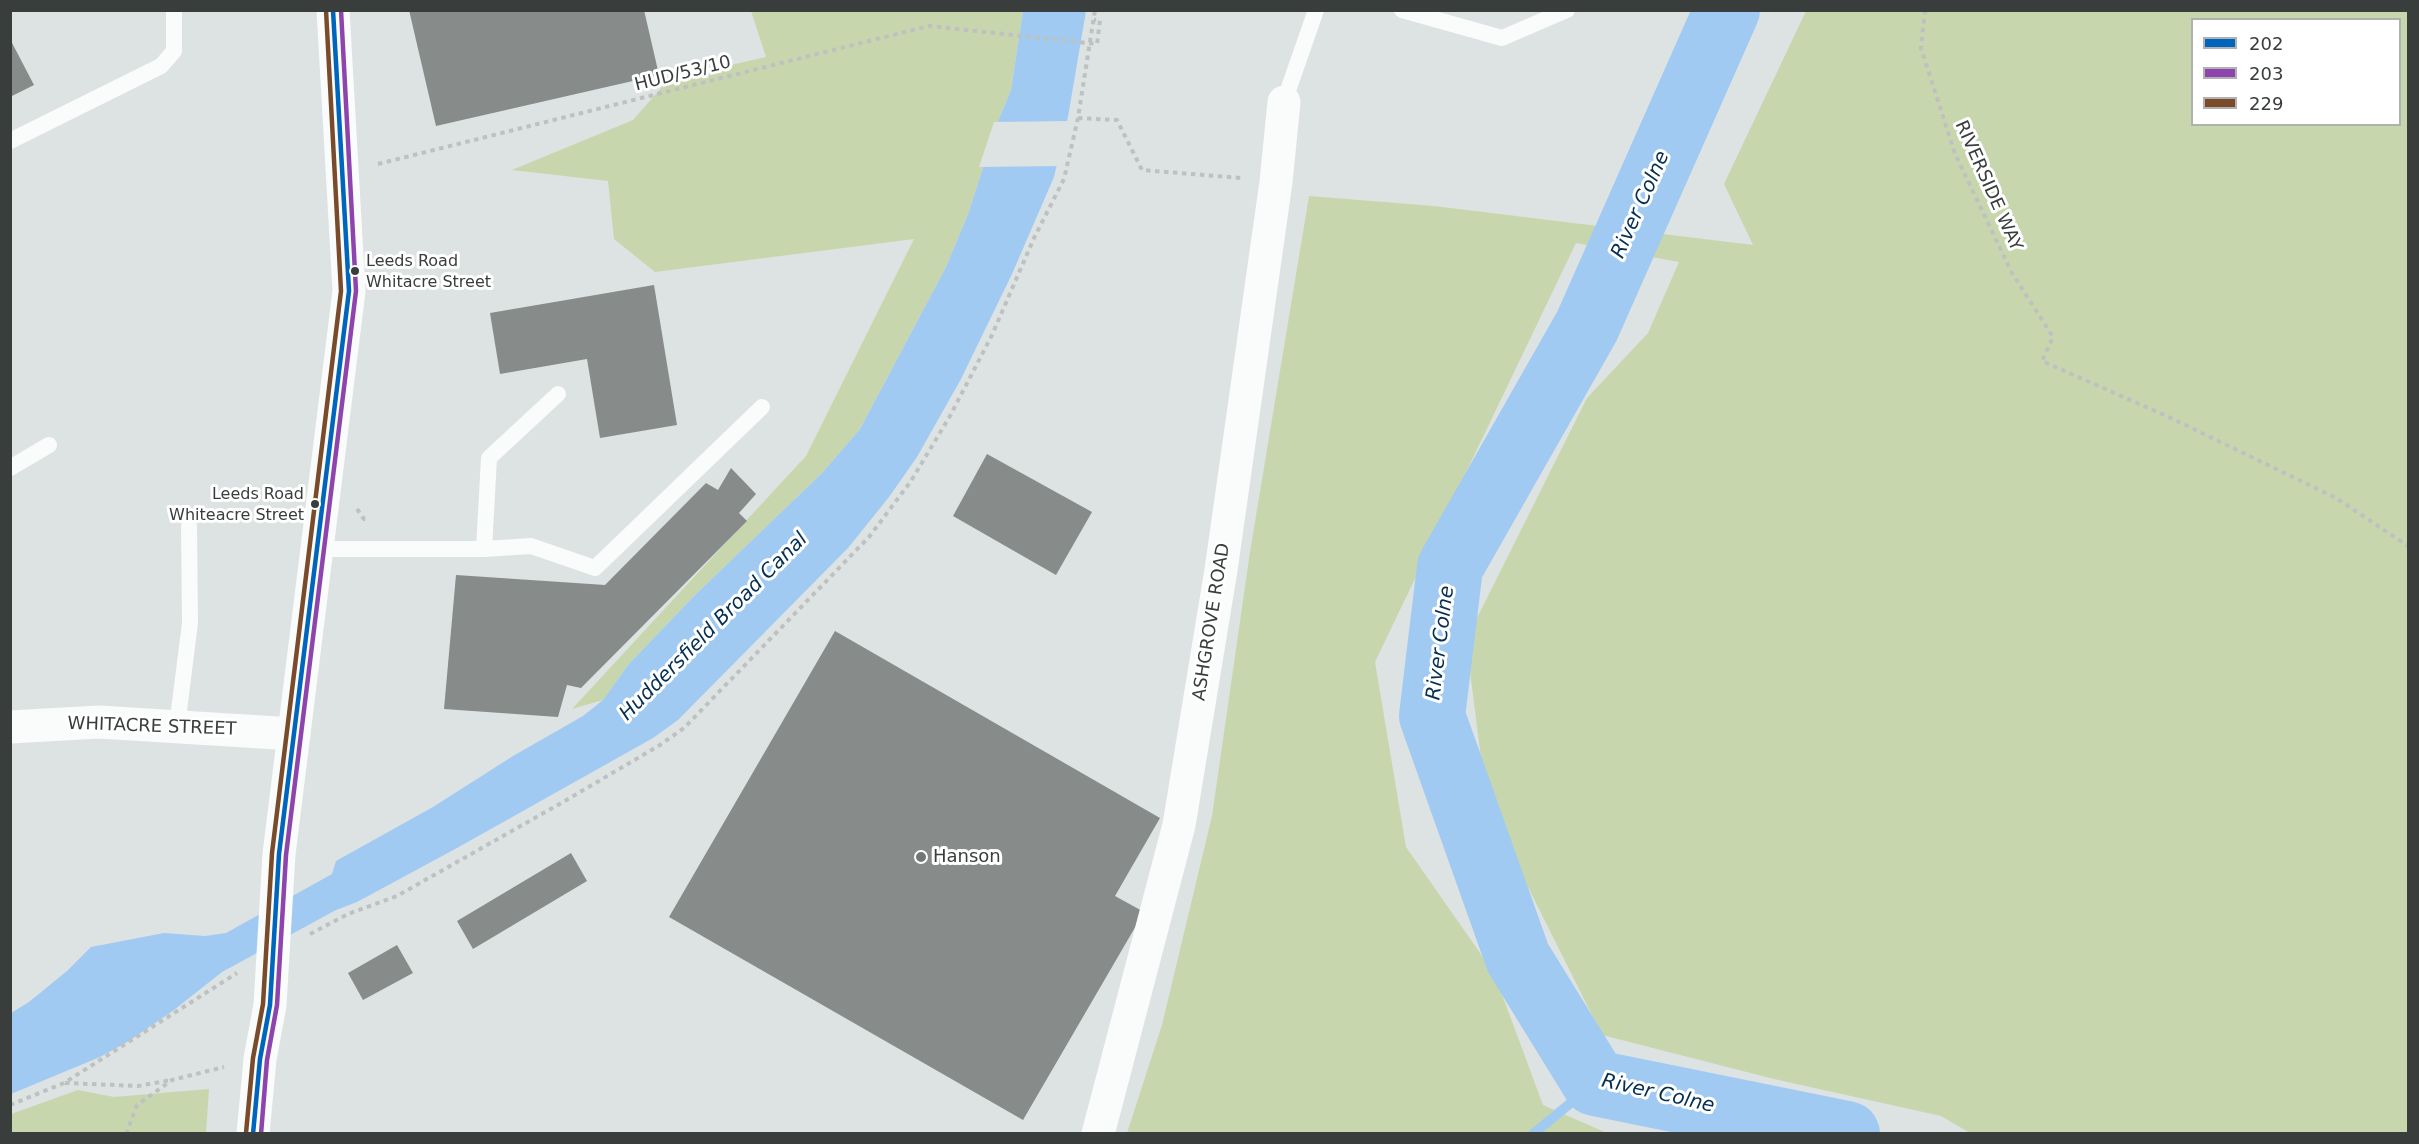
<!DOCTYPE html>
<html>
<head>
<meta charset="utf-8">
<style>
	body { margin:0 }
	#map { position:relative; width:2419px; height:1144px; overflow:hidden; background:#dde2e2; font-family:"DejaVu Sans",sans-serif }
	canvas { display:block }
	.frame { position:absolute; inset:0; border:12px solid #393d3c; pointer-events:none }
	.legend { position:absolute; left:2191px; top:18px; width:210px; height:108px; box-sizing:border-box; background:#fff; border:2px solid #b0b1b1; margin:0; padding:8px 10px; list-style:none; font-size:18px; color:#393d3c }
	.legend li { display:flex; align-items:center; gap:12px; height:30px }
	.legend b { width:30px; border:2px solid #b0b1b1 }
</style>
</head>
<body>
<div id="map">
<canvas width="2419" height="1144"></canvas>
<div class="frame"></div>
<ul class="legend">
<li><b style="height:8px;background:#0065bd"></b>202</li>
<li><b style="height:8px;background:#8e44ad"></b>203</li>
<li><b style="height:8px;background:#7a4b2a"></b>229</li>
</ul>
</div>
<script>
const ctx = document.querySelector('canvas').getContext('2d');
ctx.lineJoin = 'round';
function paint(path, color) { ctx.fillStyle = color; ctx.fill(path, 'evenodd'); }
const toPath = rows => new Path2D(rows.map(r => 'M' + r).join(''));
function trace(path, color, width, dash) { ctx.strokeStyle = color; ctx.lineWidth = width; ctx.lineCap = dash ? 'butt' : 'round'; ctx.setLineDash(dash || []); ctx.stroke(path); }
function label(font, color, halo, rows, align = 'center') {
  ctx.font = font + ' "DejaVu Sans",sans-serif'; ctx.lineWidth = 6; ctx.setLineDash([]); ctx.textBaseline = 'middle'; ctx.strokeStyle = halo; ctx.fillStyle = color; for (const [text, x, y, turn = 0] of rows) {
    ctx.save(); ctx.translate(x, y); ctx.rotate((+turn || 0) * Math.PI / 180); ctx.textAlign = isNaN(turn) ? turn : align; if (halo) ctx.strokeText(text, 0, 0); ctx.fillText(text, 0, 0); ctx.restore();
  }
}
const green = toPath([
	[751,11,1023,11,1011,90,999,119,968,214,946,267,860,429,823,472,694,596,628,665,603,700,572,709,806,456,914,239,655,272,614,239,608,181,512,170,633,120,669,79,766,57],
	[1806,11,2408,11,2408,1133,1970,1133,1941,1116,1774,1079,1602,1035,1487,805,1466,640,1587,398,1648,333,1679,262,1576,243,1375,662,1406,847,1494,973,1543,1105,1607,1133,1127,1133,1162,1025,1212,816,1250,552,1309,196,1434,206,1753,245,1724,184],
	[2192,20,2400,20,2400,124,2192,124],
	[209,1089,206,1133,11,1133,11,1114,78,1090,114,1097]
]);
const water = toPath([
	[1023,11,1086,11,1068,117,1054,177,1012,274,961,379,917,457,889,497,848,548,678,720,653,738,457,848,357,902,336,910,222,972,174,1010,129,1041,100,1057,11,1094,11,1013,29,1002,67,971,91,947,164,933,205,936,226,933,332,874,336,861,433,807,513,756,583,716,603,700,628,665,694,596,823,472,860,429,946,267,968,214,999,119,1011,90]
]);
const pier = toPath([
	[1070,121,1060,166,979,167,994,122]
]);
const stream = toPath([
	[1533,1134,1595,1083]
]);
const river = toPath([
	[1727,10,1587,326,1450,567,1432,716,1518,958,1595,1083,1847,1134]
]);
const building = toPath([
	[409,10,644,10,659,75,436,126],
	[10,39,34,85,10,97],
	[654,285,677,425,600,438,587,359,500,374,490,313],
	[987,454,1092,512,1056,575,953,516],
	[731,468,756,494,739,513,747,521,581,688,567,685,558,717,444,709,456,575,605,585,706,483,718,490],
	[835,631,1160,818,1115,896,1144,912,1023,1120,669,917],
	[571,853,587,881,473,949,457,921],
	[397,945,413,973,363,1000,348,973]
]);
const path = toPath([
	[1925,10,1921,48,1955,154,2012,273,2053,337,2042,361,2171,418,2336,498,2408,546],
	[1078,118,1117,120,1142,170,1241,178],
	[378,164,929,26,1097,44,1100,20,1094,20],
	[357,509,364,519,368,520],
	[310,934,348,914,397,896,563,802,660,745,684,728,869,537,911,481,950,416,992,335,1034,238,1064,179,1078,118,1095,10],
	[65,1083,138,1086,171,1080],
	[10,1105,64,1083,237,973],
	[126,1134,137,1105,172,1080,224,1067]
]);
const service = toPath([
	[1402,10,1502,38,1567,10],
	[1284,102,1316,10],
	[10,141,161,66,174,51,174,10],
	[10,468,49,445],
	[316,549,484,549,531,546,595,568,762,407],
	[484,549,489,458,558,394],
	[177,726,190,623,189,526]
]);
const minor = toPath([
	[10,727,99,722,294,734],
	[1098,1134,1179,825,1221,570,1276,182,1284,102]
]);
const primary = toPath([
	[253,1134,260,1059,270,1005,279,854,349,291,333,10]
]);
const bus1 = toPath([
	[253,1134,260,1059,270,1005,279,854,349,291,333,10]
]);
const bus2 = toPath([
	[261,1134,267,1060,277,1005,286,855,356,291,341,10]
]);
const bus3 = toPath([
	[246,1133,253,1058,263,1004,272,853,341,291,326,10]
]);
const markers = [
	[355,271,5,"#393d3c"],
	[315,504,5,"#393d3c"],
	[921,857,6,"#727776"]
];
const busNames = [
	["Leeds Road",366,262],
	["Whitacre Street",366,283],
	["Leeds Road",304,495,"right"],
	["Whiteacre Street",304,516,"right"]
];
const streetNames = [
	["HUD/53/10",683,74,-14],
	["RIVERSIDE WAY",1988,186,66],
	["ASHGROVE ROAD",1212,622,-81],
	["WHITACRE STREET",152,727,2]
];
const poiNames = [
	["Hanson",933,857]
];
const waterNames = [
	["River Colne",1641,205,-66],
	["Huddersfield Broad Canal",714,627,-45],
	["River Colne",1441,643,-83],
	["River Colne",1658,1094,13]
];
paint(green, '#c8d6ae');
paint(water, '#a1caf3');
paint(pier, '#dde2e2');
trace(stream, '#a1caf3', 10);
trace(river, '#a1caf3', 66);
paint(building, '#878b8a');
trace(path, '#bec1c0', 4, [4.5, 4.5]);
trace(service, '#fafbfb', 16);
trace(minor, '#fafbfb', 33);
trace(primary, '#fafbfb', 33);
trace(bus1, '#0065bd', 4.5);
trace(bus2, '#8e44ad', 4.5);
trace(bus3, '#7a4b2a', 4.5);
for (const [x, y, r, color] of markers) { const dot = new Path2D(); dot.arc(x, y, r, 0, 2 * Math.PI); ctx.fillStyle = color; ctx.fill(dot); trace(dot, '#fff', 2); }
label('16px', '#393d3c', '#fff', busNames, 'left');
label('18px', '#393d3c', '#fff', streetNames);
label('18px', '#393d3c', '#fff', poiNames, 'left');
label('italic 20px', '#042e53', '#fff', waterNames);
</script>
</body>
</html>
